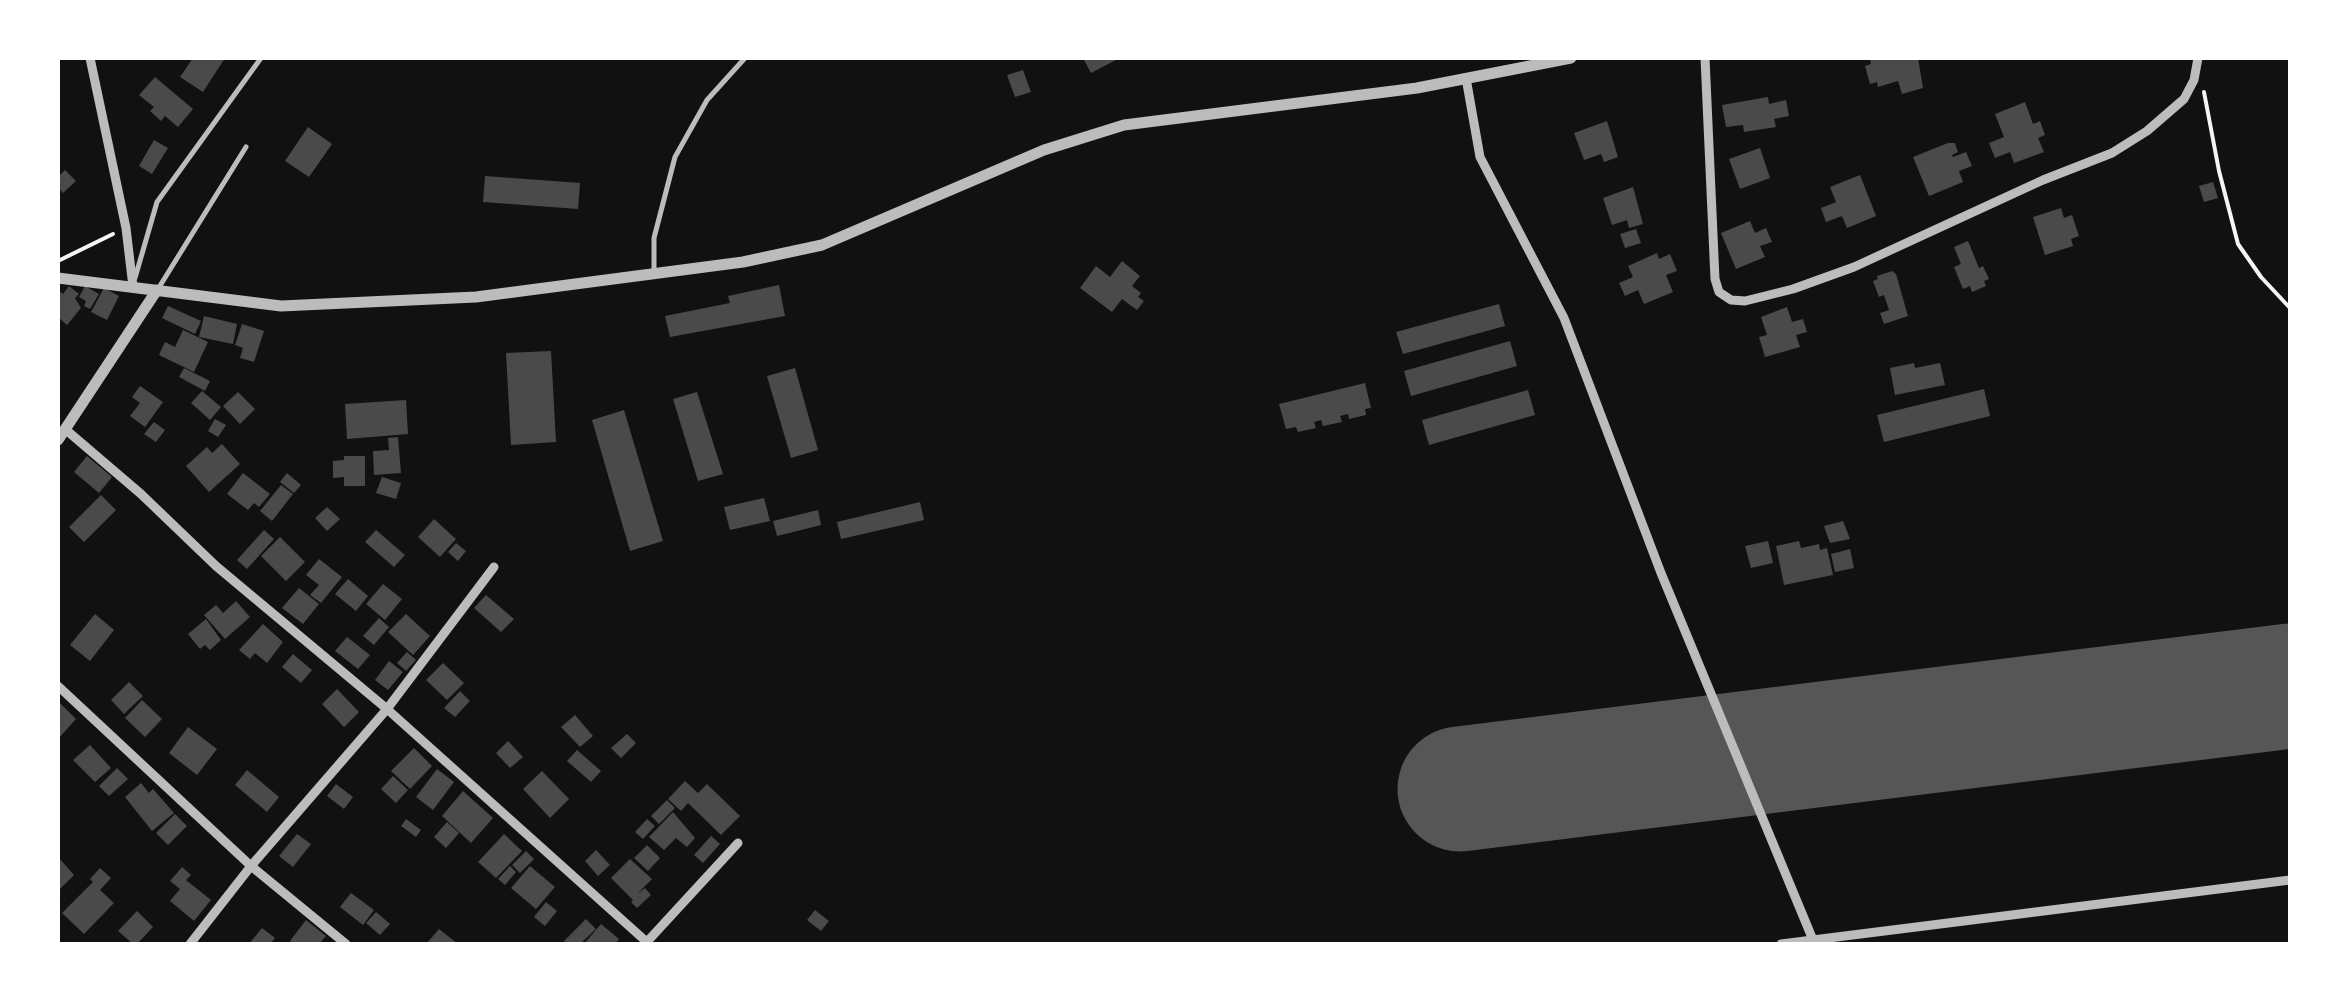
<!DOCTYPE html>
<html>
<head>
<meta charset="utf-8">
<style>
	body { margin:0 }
	#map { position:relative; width:2348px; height:1002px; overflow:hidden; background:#111; font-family:Signika,sans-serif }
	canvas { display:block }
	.frame { position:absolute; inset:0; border:60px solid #fff; pointer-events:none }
</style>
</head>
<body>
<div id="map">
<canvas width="2348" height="1002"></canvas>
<div class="frame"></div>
</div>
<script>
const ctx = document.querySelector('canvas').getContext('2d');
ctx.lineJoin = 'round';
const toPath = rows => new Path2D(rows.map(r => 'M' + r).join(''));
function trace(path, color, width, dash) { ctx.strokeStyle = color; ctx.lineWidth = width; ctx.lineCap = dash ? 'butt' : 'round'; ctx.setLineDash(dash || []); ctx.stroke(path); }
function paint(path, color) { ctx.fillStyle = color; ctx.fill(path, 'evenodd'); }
const runway = toPath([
	[1460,789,2290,686]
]);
const building = toPath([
	[193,58,225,58,203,92,180,77],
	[1083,58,1115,58,1116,60,1091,73],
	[1870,58,1918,58,1923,88,1902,94,1898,81,1878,87,1877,82,1870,84,1865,66,1871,64],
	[1023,70,1031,92,1015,97,1007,75],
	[155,77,193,109,178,127,165,116,161,121,150,111,154,107,139,95],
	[1768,97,1769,104,1786,100,1789,116,1774,119,1776,127,1744,132,1743,125,1726,127,1722,105],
	[2025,102,2033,124,2040,121,2045,135,2038,138,2044,152,2014,163,2010,152,1995,158,1989,143,2004,137,1995,114],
	[1607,121,1618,157,1604,162,1601,154,1584,160,1574,133],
	[308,127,332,144,309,177,285,161],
	[154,140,168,148,152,174,139,166],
	[1948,143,1955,143,1958,152,1952,155,1953,157,1966,152,1972,166,1959,171,1963,182,1929,196,1913,157],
	[1760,148,1770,178,1740,189,1729,159],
	[65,170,76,181,63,193,58,187,58,177],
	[1860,175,1876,216,1847,228,1842,216,1826,222,1821,208,1836,202,1830,187],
	[485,176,580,183,578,209,483,202],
	[2213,182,2218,198,2204,202,2199,186],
	[1633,187,1643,224,1629,228,1627,220,1612,225,1603,198],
	[2061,208,2064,218,2072,215,2079,236,2071,239,2073,246,2045,255,2033,217],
	[1750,221,1755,233,1766,228,1772,242,1760,246,1765,257,1736,269,1721,233],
	[1636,229,1641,243,1625,248,1620,234],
	[1968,241,1979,268,1983,266,1989,279,1984,281,1986,286,1972,292,1970,286,1963,289,1954,267,1961,264,1954,247],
	[1657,253,1659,259,1670,254,1677,271,1666,275,1673,292,1644,304,1638,290,1625,296,1619,283,1633,277,1628,266],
	[1122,261,1140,276,1132,286,1141,293,1138,297,1144,301,1137,310,1122,299,1112,312,1080,288,1096,266,1110,277],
	[1892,271,1896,274,1908,316,1884,324,1880,313,1889,310,1884,295,1879,297,1873,281,1878,279,1877,276],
	[779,285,785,316,670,337,665,316,730,303,728,296],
	[69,286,79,294,75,298,81,308,67,325,58,317,58,290,63,294],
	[85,286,99,294,90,309,84,306,86,301,79,297],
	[104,288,119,296,107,320,91,312],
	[1499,304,1505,326,1403,354,1396,332],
	[168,306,201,321,195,334,162,318],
	[1787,307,1792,322,1803,319,1807,332,1796,335,1800,347,1765,357,1759,337,1767,335,1761,317],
	[204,316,237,324,233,344,199,337],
	[242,324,264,331,254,362,240,358,243,348,235,345],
	[183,330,208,342,194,372,159,355,165,342,175,347],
	[1510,341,1517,366,1411,396,1404,371],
	[551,351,556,442,511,445,506,353],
	[1914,363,1915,368,1940,363,1945,385,1895,395,1890,368],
	[184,368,210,381,205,391,179,377],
	[795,368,818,450,791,458,767,376],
	[1365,383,1371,408,1365,409,1366,415,1349,419,1348,414,1340,416,1342,422,1323,426,1321,420,1314,422,1316,428,1298,432,1296,427,1286,429,1279,404],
	[140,386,163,402,145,427,130,416,140,403,132,397],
	[1984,389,1990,416,1884,442,1877,415],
	[1528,390,1535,415,1429,445,1422,420],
	[202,391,221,407,210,420,191,403],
	[238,392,255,409,240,424,223,406],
	[697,392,723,474,698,481,673,399],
	[406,400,408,434,347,439,345,404],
	[624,410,663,541,630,551,592,420],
	[215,419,226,425,218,437,208,431],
	[154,422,165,430,156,442,144,434],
	[398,437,401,473,374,475,373,451,389,450,388,438],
	[222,444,240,464,209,492,186,466,207,447,212,453],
	[87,456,112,477,99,493,74,472],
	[344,456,365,456,365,486,344,486,344,477,333,478,333,461,344,460],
	[243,473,270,494,259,507,254,503,248,510,227,494],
	[287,473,301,485,294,493,280,482],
	[382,477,401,483,396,499,376,493],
	[281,485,293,494,272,521,260,511],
	[101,495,116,510,84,542,69,527],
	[764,498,770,521,730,530,724,507],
	[920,502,924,520,841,539,837,522],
	[327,507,340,519,327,531,315,518],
	[818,510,821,525,777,536,773,521],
	[434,519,456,539,440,557,418,537],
	[1843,521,1850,539,1830,543,1824,526],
	[264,530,274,539,247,569,237,560],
	[376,530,405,555,394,567,365,542],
	[280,537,305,562,286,581,261,556],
	[1768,541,1773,563,1751,568,1745,546],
	[1799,541,1801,548,1819,544,1820,550,1827,548,1833,575,1784,585,1776,546],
	[456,543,466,551,458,561,448,552],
	[1850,549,1854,568,1835,572,1831,554],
	[319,559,342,577,321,603,310,595,319,585,306,575],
	[348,579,368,596,356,611,335,594],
	[383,584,402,599,385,620,366,604],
	[299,588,319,604,303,624,282,608],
	[486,595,514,619,501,632,474,608],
	[236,601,250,617,225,639,204,615,216,605,223,613],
	[95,614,114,630,90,661,70,645],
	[406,614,430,636,413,655,388,632],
	[379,618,389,627,374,645,363,636],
	[206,619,221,640,210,650,205,645,200,649,188,634],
	[263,624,283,642,267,663,255,653,250,659,239,650],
	[347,637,370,655,358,669,335,651],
	[407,652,416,660,406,671,397,663],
	[293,654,312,670,301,683,282,667],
	[389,661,403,672,388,690,375,680],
	[443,663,464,683,447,700,426,680],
	[129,682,143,696,124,714,111,700],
	[337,689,359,712,344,727,322,704],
	[460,691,470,701,455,717,444,708],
	[142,700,162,719,145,737,125,718],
	[58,701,76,719,58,739],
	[575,715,593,736,580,747,561,727],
	[188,727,217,749,197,775,169,753],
	[627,734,636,743,621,758,611,748],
	[508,741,523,757,510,768,496,753],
	[90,745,111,768,95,782,73,760],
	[414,748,432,766,410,789,391,771],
	[577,750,601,771,591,782,567,761],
	[117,768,128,779,109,796,99,786],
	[437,769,454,782,433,810,416,797],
	[247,770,279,797,267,812,235,785],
	[542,771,569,799,550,818,523,789],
	[393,776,408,790,396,803,381,789],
	[685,781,698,793,707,784,740,816,721,835,688,803,681,811,668,799],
	[141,783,149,793,153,789,174,813,152,831,125,797],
	[336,784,353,797,344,809,327,796],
	[463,791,493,818,471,843,442,816],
	[667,800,675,808,659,824,651,816],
	[673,812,695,838,687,847,676,838,664,850,649,837],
	[175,814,187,826,168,845,156,833],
	[406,819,421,830,416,837,401,826],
	[647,819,655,826,643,839,635,832],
	[447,822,459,833,446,848,434,837],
	[297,834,311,844,293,867,279,856],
	[504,834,522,851,496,878,478,862],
	[711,836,720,844,703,863,694,855],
	[647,845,660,858,648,871,634,858],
	[596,850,610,865,598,876,585,861],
	[526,851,534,859,520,873,512,865],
	[58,857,74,875,58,891],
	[630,859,652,879,637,894,645,888,651,895,637,908,631,902,633,900,611,878],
	[510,866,516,872,505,885,498,879],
	[530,866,555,887,536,909,511,888],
	[182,867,191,875,186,880,211,900,194,921,170,901,180,889,170,881],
	[100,868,111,878,100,890,114,903,84,934,62,913,93,882,90,879],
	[351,893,374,910,363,925,340,907],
	[546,902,557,911,545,926,534,917],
	[815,910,829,921,821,931,807,920],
	[137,911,153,927,137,944,133,944,118,931],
	[376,912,390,924,380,935,366,923],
	[586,919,596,929,580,944,568,944,564,941],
	[306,920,326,936,319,944,294,944,290,941],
	[601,924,619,939,615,944,584,944],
	[262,928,275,938,270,944,249,944],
	[439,929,458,944,426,944]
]);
const path = toPath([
	[2204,92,2219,171,2238,244,2261,277,2290,308],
	[58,261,113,234]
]);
const service = toPath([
	[654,271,654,238,675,157,707,100,745,58],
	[135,278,157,202,261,58],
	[158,289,246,147]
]);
const minor = toPath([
	[90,58,126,228,133,287],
	[1705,58,1715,279,1719,292,1731,300,1745,301,1793,289,1854,267,2043,180,2112,153,2147,131,2184,99,2194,80,2198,58],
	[1466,78,1480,157,1564,318,1661,573,1813,940],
	[65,429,141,494,216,566,387,709,649,944],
	[58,686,251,866,346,944],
	[190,944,251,866,387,709,494,567],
	[645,944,738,843],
	[1781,944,2290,880]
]);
const tertiary = toPath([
	[58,278,281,306,476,297,743,262,822,245,1044,150,1124,125,1417,88,1571,58],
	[58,440,157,290]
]);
trace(runway, '#565656', 125);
paint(building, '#4a4a4a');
trace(path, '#f5f5f5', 4);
trace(service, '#bcbcbc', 5);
trace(minor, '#bcbcbc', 9);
trace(tertiary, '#bcbcbc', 11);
</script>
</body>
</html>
